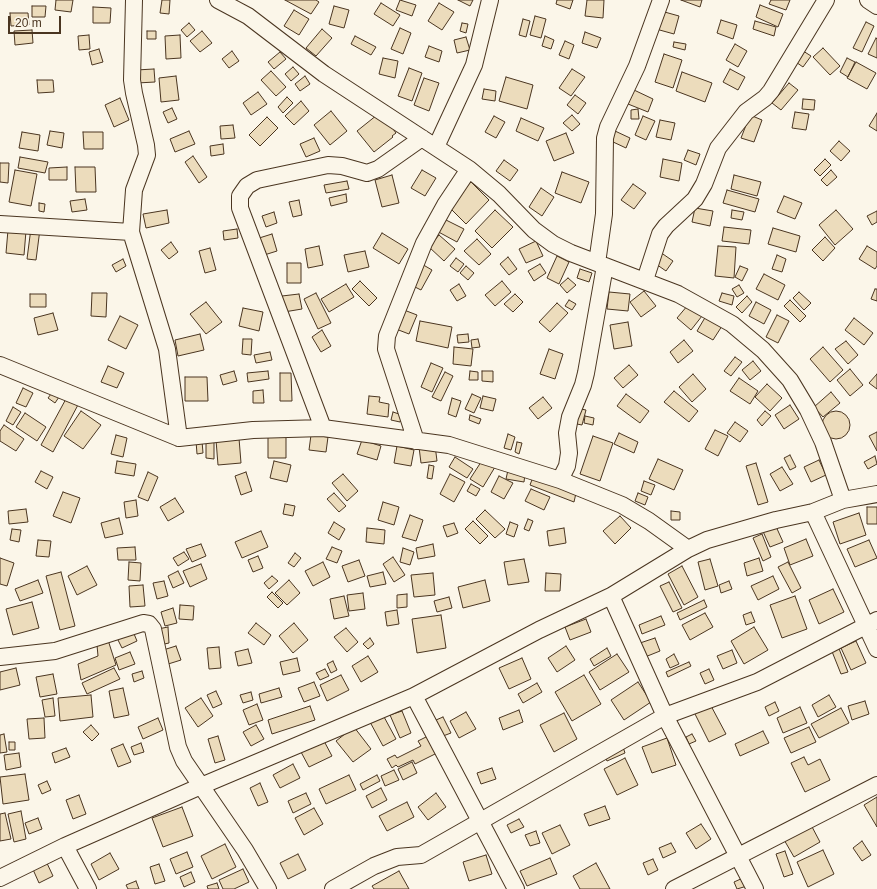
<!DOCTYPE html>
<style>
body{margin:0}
#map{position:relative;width:877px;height:889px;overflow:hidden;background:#fbf6e9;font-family:Arial,sans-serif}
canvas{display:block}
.scale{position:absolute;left:8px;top:16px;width:53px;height:18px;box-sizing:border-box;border:2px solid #4a3520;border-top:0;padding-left:5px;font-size:12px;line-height:14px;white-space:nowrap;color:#4a3520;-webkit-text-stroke:3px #fbf6e9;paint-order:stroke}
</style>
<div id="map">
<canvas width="877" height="889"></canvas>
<div class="scale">20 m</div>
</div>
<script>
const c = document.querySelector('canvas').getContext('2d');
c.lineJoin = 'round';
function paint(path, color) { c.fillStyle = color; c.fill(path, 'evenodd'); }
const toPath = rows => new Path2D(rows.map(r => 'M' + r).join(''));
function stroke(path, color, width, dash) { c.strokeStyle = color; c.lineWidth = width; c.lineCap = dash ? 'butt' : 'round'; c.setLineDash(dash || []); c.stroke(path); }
const building = toPath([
 [56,0,73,0,71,12,55,10,56,0],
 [162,0,170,0,169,14,160,13,162,0],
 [285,0,316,0,319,2,311,14,285,0],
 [400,0,416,5,412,16,396,10,400,0],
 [458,0,473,0,470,6,458,0],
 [557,0,573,0,570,9,556,4,557,0],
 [587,0,604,0,603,18,585,16,587,0],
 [681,0,702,0,700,7,681,0],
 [771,0,790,0,786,10,769,4,771,0],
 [381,3,400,15,393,26,374,14,381,3],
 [439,3,454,12,442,30,428,21,439,3],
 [760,5,783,14,778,27,756,17,760,5],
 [32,6,46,6,45,17,32,17,32,6],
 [334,6,349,10,344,28,329,24,334,6],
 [93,7,111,8,110,23,93,23,93,7],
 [294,10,309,19,299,35,284,26,294,10],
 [661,11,679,16,674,34,656,29,661,11],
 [10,13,28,13,29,25,11,26,10,13],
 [535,16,546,19,541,38,530,35,535,16],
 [523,19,530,21,526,37,519,35,523,19],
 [721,20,737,25,733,39,717,33,721,20],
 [755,21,776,27,774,36,753,29,755,21],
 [866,22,874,26,862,52,853,48,866,22],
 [189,23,195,30,187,37,181,30,189,23],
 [462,23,468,24,466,33,460,31,462,23],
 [400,28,411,33,403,54,391,49,400,28],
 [322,29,332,38,316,56,306,48,322,29],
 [32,30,33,43,15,45,14,31,32,30],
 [147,31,156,31,156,39,147,39,147,31],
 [202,31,212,43,200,52,190,41,202,31],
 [585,32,601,38,597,48,582,43,585,32],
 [89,35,90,49,79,50,78,36,89,35],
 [180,35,181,58,166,59,165,36,180,35],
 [355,36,376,47,371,55,351,44,355,36],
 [545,36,554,40,551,49,542,46,545,36],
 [466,37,470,50,457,53,454,40,466,37],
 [876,38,877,39,877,58,868,54,876,38],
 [565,41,574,45,569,59,559,55,565,41],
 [674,42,686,44,685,50,673,47,674,42],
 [735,44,747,51,738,67,726,60,735,44],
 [429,46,442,51,439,62,425,57,429,46],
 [823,48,840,66,830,75,813,57,823,48],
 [99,49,103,62,92,65,89,52,99,49],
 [800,49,811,56,803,67,793,60,800,49],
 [232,51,239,61,229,68,222,59,232,51],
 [280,52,286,59,274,69,268,62,280,52],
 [664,54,682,60,673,88,655,82,664,54],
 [383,58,398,61,395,78,379,74,383,58],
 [847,58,855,62,848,77,840,72,847,58],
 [856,62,876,73,867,89,847,78,856,62],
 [293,67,299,74,291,81,285,74,293,67],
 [409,68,422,73,412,101,398,96,409,68],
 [154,69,155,82,137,83,136,70,154,69],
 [572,69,585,77,571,96,559,88,572,69],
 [730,69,745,77,738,90,723,82,730,69],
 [271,71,286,87,276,96,261,80,271,71],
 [682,72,712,83,705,102,676,91,682,72],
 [176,76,179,100,161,102,159,78,176,76],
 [305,76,310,84,300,91,295,84,305,76],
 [506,77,533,85,527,109,499,101,506,77],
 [424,78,439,83,429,111,414,105,424,78],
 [37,80,53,80,54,92,38,93,37,80],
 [789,83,798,90,781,110,772,103,789,83],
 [484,89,496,91,495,101,482,99,484,89],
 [634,90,653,99,648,112,628,104,634,90],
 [258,92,267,104,251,115,243,103,258,92],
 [575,95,586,103,578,114,567,105,575,95],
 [287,97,293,103,283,113,278,107,287,97],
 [120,98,129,120,114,127,105,105,120,98],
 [803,99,815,100,814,110,802,109,803,99],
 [301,101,309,111,294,125,285,116,301,101],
 [172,108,177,119,168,123,163,112,172,108],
 [638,109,639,119,631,119,631,110,638,109],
 [331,111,347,131,330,145,314,125,331,111],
 [795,112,809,114,806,130,792,128,795,112],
 [877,113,877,131,869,126,877,113],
 [377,115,382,122,386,119,396,133,392,136,393,137,374,152,357,131,377,115],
 [572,115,580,124,572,131,563,123,572,115],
 [750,115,762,120,754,142,741,138,750,115],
 [494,116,505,122,496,138,485,132,494,116],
 [643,116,655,121,646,140,635,135,643,116],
 [267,117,278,128,260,146,249,135,267,117],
 [521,118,544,128,538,141,516,131,521,118],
 [660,120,675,123,671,140,656,137,660,120],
 [233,125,235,138,221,139,220,126,233,125],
 [50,131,64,133,62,148,47,145,50,131],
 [189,131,195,144,175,152,170,139,189,131],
 [615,131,630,138,626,148,611,141,615,131],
 [22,132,40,135,38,151,19,148,22,132],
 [83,132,103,132,103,149,84,149,83,132],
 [566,133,574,153,554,161,546,141,566,133],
 [314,138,320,151,306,157,300,144,314,138],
 [839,141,850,151,841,161,830,151,839,141],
 [223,144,224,154,211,156,210,146,223,144],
 [688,150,700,154,696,165,684,160,688,150],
 [193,156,207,177,199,183,185,162,193,156],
 [20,157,48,162,45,173,18,168,20,157],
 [663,159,682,163,679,181,660,177,663,159],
 [825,159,831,165,820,176,814,170,825,159],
 [504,160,518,170,510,181,496,171,504,160],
 [0,163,9,163,8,183,0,182,0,163],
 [67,167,67,180,49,180,49,168,67,167],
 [75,167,95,167,96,192,76,192,75,167],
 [15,170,37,174,31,206,9,202,15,170],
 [422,170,436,178,425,196,411,188,422,170],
 [831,170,837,177,827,186,821,180,831,170],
 [562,172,589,182,581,203,555,193,562,172],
 [392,175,399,203,382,207,375,180,392,175],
 [734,175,761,182,757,196,731,189,734,175],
 [347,181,349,189,326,193,324,185,347,181],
 [471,182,489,200,466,224,448,206,471,182],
 [633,184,646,193,634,209,621,200,633,184],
 [541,188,554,197,542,216,529,207,541,188],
 [727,190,759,199,755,212,723,203,727,190],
 [346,194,347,202,331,206,329,198,346,194],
 [784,196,802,203,795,219,777,212,784,196],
 [85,199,87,210,72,212,70,201,85,199],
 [299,200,302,215,293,217,289,202,299,200],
 [39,203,45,204,44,212,39,211,39,203],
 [695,208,713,211,710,226,692,222,695,208],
 [167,210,169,223,146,228,143,214,167,210],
 [495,210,513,227,492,248,475,231,495,210],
 [732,210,744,212,742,220,731,218,732,210],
 [836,210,853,229,835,245,819,225,836,210],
 [877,211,877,222,872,225,867,216,877,211],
 [274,212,277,223,266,227,262,216,274,212],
 [440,217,464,229,457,242,433,229,440,217],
 [724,227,751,230,749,244,722,241,724,227],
 [31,228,40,229,36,260,27,259,31,228],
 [773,228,800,236,796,252,768,244,773,228],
 [237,229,238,238,224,240,223,231,237,229],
 [8,230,26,231,24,255,6,253,8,230],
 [382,233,408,249,399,264,373,248,382,233],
 [272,234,277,251,261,256,256,239,272,234],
 [439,235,455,249,444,261,429,247,439,235],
 [825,237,835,248,823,261,812,250,825,237],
 [477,239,491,254,479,265,464,251,477,239],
 [536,241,543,256,526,263,519,249,536,241],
 [171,242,178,252,169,259,161,250,171,242],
 [319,246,323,265,308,268,305,249,319,246],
 [718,246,736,247,734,278,715,276,718,246],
 [867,246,877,252,877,266,875,269,859,259,867,246],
 [210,248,216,270,205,273,199,251,210,248],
 [365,251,369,267,348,272,344,255,365,251],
 [660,252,673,261,666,271,653,262,660,252],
 [777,255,786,259,782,272,772,269,777,255],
 [557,256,569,262,559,284,547,278,557,256],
 [508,257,517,269,509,275,500,264,508,257],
 [456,258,464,264,458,272,450,266,456,258],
 [123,259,126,266,116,272,112,265,123,259],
 [287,263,301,263,301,283,287,283,287,263],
 [420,263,432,270,421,290,409,284,420,263],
 [540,264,546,273,534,281,528,271,540,264],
 [466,266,474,273,468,280,460,273,466,266],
 [740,266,748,269,742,281,735,277,740,266],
 [580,269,592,273,589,282,577,278,580,269],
 [764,274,785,285,778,300,756,289,764,274],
 [568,278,576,285,567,293,560,285,568,278],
 [360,281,377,298,369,306,352,289,360,281],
 [502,281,511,292,495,306,485,295,502,281],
 [346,284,354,297,329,312,321,299,346,284],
 [459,284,466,296,457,301,450,290,459,284],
 [739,285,744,293,737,297,732,289,739,285],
 [875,289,877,289,877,301,871,299,875,289],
 [644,291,656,306,641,317,630,302,644,291],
 [609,292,630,294,628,311,607,309,609,292],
 [799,292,811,303,804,310,793,298,799,292],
 [92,293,107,293,106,317,91,316,92,293],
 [316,293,331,323,318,329,304,299,316,293],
 [722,293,734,296,732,305,719,301,722,293],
 [30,294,46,294,46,307,30,307,30,294],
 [299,294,302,309,284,312,282,296,299,294],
 [515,294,523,302,513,312,504,304,515,294],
 [747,296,752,302,742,313,736,307,747,296],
 [569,300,576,304,572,310,565,306,569,300],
 [790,300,806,316,800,322,784,306,790,300],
 [206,302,222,322,206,334,190,314,206,302],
 [756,302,771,310,764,324,749,316,756,302],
 [557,303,568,313,550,332,539,322,557,303],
 [688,305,702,316,691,330,677,318,688,305],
 [243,308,263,312,259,331,239,326,243,308],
 [404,310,417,315,409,334,396,329,404,310],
 [53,313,58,330,38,335,34,318,53,313],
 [777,315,789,321,778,343,766,337,777,315],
 [120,316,138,325,126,349,108,340,120,316],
 [706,316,722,326,713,340,697,331,706,316],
 [854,318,873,333,864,345,845,330,854,318],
 [420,321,452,327,448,348,416,341,420,321],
 [628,322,632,346,614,349,610,325,628,322],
 [322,330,331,346,321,352,312,337,322,330],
 [200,334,204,350,178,356,175,340,200,334],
 [468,334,469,342,458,343,457,335,468,334],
 [243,339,252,339,251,355,242,354,243,339],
 [478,339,480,347,472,348,471,340,478,339],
 [684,340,693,351,678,363,670,352,684,340],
 [846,341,858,355,848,364,835,349,846,341],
 [454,347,473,349,471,366,453,364,454,347],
 [823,347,843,370,830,382,810,359,823,347],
 [549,349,563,354,555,379,540,374,549,349],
 [270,352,272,360,256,363,254,355,270,352],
 [735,357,742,362,731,376,724,371,735,357],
 [753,361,761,371,750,380,742,370,753,361],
 [431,363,443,368,432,392,421,387,431,363],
 [629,365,638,375,623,388,614,378,629,365],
 [108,366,124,373,117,388,101,382,108,366],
 [850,369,863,385,850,396,837,380,850,369],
 [234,371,237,381,223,385,220,375,234,371],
 [268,371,269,379,248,382,247,373,268,371],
 [470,371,478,372,478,380,469,380,470,371],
 [482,371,493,371,493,382,482,381,482,371],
 [445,372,453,376,441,401,432,397,445,372],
 [280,373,291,373,292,401,280,401,280,373],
 [693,374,706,389,692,402,679,387,693,374],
 [877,374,877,389,869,383,877,374],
 [185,377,207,377,208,401,185,401,185,377],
 [739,378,758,391,750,404,730,391,739,378],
 [767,384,782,398,770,411,755,397,767,384],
 [23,388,33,393,26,407,16,403,23,388],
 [54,390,61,394,55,403,48,398,54,390],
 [263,390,264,403,253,403,253,391,263,390],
 [674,391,698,411,689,422,664,402,674,391],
 [831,392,840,403,823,417,814,407,831,392],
 [472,394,481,398,474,413,465,409,472,394],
 [626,394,649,411,640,423,617,406,626,394],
 [369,396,380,397,379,402,389,404,388,417,367,414,369,396],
 [483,396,496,399,493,411,480,408,483,396],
 [67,397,79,403,53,452,41,445,67,397],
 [543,397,552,408,538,419,529,408,543,397],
 [452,398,461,401,456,417,448,414,452,398],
 [790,405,799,419,784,429,775,415,790,405],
 [13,407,21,412,13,425,6,421,13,407],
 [576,408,586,410,582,425,572,423,576,408],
 [81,411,101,425,83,449,64,436,81,411],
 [765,411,771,416,762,426,757,420,765,411],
 '822 425a14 14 0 1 1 28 0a14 14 0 1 1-28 0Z',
 [393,412,402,415,400,422,391,420,393,412],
 [25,413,46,427,37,441,16,427,25,413],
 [470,415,481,419,479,424,469,420,470,415],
 [585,416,594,418,593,425,584,423,585,416],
 [735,422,748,431,740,442,727,433,735,422],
 [4,425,24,439,16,451,0,441,0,431,4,425],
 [715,430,728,436,718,456,705,449,715,430],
 [877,432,877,451,869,436,877,432],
 [619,433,638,442,634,453,614,444,619,433],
 [268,434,286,434,286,458,268,458,268,434],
 [508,434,515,437,511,450,504,448,508,434],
 [116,435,127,438,123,457,111,454,116,435],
 [311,435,328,437,326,452,309,450,311,435],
 [593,436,613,443,600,481,580,474,593,436],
 [239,438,241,463,218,465,216,440,239,438],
 [362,440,381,446,377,460,357,454,362,440],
 [196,441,202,441,203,453,197,454,196,441],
 [206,441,214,442,214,459,206,458,206,441],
 [517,442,522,443,519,454,515,452,517,442],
 [435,445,437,461,421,463,419,447,435,445],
 [397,446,414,450,411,466,394,463,397,446],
 [790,455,796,467,790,470,784,458,790,455],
 [875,456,877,464,868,469,864,462,875,456],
 [455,457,473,469,467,478,449,467,455,457],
 [483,459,495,467,483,487,470,479,483,459],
 [658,459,683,470,674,490,649,479,658,459],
 [819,460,826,475,811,482,804,467,819,460],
 [117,461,136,464,134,476,115,473,117,461],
 [274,461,291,465,287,482,270,478,274,461],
 [756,463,768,502,758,505,746,466,756,463],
 [429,465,434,466,432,479,427,478,429,465],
 [782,467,793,484,780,491,770,474,782,467],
 [508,470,525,474,524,482,506,479,508,470],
 [41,471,53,477,47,489,35,482,41,471],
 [148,472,158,477,148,501,138,497,148,472],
 [246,472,252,491,241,495,235,476,246,472],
 [343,474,358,491,347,501,332,483,343,474],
 [450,474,465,482,454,502,440,494,450,474],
 [499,476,513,483,504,499,491,492,499,476],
 [533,477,576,493,574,502,530,485,533,477],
 [644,481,655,485,651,495,641,491,644,481],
 [471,484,480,489,476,496,467,491,471,484],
 [531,489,550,497,544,510,525,501,531,489],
 [63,492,80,498,71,523,53,516,63,492],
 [334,493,346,506,339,512,327,499,334,493],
 [638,493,648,497,645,505,635,501,638,493],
 [175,498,184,512,168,521,160,507,175,498],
 [136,500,138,516,126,518,124,502,136,500],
 [383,502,399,507,394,525,378,520,383,502],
 [285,504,295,506,293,516,283,514,285,504],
 [867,507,877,507,877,524,867,524,867,507],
 [26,509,28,522,9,524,8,511,26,509],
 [485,510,505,529,495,538,476,519,485,510],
 [671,511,680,512,680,520,671,520,671,511],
 [859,513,866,535,840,544,833,522,859,513],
 [410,515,423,520,416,541,402,537,410,515],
 [620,516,631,528,615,544,603,531,620,516],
 [119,518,123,534,105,538,101,523,119,518],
 [528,519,533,521,529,531,524,529,528,519],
 [473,521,488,536,480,544,465,529,473,521],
 [334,522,345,529,339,540,328,533,334,522],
 [510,522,518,525,514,537,506,534,510,522],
 [774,522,783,542,770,547,761,527,774,522],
 [454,523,458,533,447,537,443,526,454,523],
 [367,528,385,530,384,544,366,542,367,528],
 [564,528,566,543,549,546,547,531,564,528],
 [12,529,21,530,19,542,10,540,12,529],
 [261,531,268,547,242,558,235,542,261,531],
 [762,534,771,557,763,561,753,538,762,534],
 [806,539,813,556,790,565,784,548,806,539],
 [38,540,51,541,49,557,36,556,38,540],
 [869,540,877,558,855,567,847,549,869,540],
 [201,544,206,556,192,562,186,549,201,544],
 [433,544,435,556,418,559,416,548,433,544],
 [135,547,136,560,118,560,117,548,135,547],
 [332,547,342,551,337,563,326,559,332,547],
 [403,548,414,552,410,565,400,562,403,548],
 [184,552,189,559,178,566,173,558,184,552],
 [295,553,301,558,294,567,288,563,295,553],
 [258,556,263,568,253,572,248,560,258,556],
 [393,557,405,575,394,582,383,564,393,557],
 [0,558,14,563,7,586,0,584,0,558],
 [759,558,763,571,747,576,744,563,759,558],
 [524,559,529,582,508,585,504,562,524,559],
 [710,559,718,586,705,590,698,562,710,559],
 [359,560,365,576,348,582,342,566,359,560],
 [129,562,141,563,140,581,128,580,129,562],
 [323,562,330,577,313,586,305,571,323,562],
 [788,562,801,588,792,593,778,567,788,562],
 [201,564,207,579,190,587,183,571,201,564],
 [87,566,97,585,77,595,68,576,87,566],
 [682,566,698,597,684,605,668,574,682,566],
 [178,571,184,583,173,588,168,576,178,571],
 [61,572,75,626,60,630,46,576,61,572],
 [383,572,386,584,370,587,367,576,383,572],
 [433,573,435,595,414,597,411,575,433,573],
 [546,573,561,574,560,591,545,591,546,573],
 [272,576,278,581,269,589,264,583,272,576],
 [773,576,779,589,758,600,751,586,773,576],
 [38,580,43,593,20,601,15,589,38,580],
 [289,580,300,593,287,605,275,593,289,580],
 [485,580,490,601,463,608,458,587,485,580],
 [164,581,168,596,157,599,153,583,164,581],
 [729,581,732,589,721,593,719,585,729,581],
 [669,582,682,608,673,612,660,586,669,582],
 [143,585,145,606,130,607,129,586,143,585],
 [833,589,844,612,819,624,809,600,833,589],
 [272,592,283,603,278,608,267,597,272,592],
 [363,593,365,609,349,611,347,595,363,593],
 [407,594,407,607,397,608,397,595,407,594],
 [344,596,349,616,334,619,330,599,344,596],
 [795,596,807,629,782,638,770,605,795,596],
 [449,597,452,608,437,612,434,601,449,597],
 [704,600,707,607,680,620,677,613,704,600],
 [32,602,39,628,13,635,6,609,32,602],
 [180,605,194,606,193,620,179,619,180,605],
 [173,608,177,623,165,626,161,612,173,608],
 [397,610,399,624,387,626,385,612,397,610],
 [751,612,755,622,746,625,743,615,751,612],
 [705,613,713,627,690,640,682,625,705,613],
 [441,615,446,648,417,653,412,619,441,615],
 [661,616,665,625,642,634,639,625,661,616],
 [586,619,591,632,570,640,565,627,586,619],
 [256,623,271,635,264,645,248,633,256,623],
 [294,623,308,640,293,653,279,636,294,623],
 [168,627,169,643,160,645,158,629,168,627],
 [754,627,768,650,744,664,731,641,754,627],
 [346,628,358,642,347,652,334,637,346,628],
 [132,629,137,641,122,648,116,636,132,629],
 [370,638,374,644,368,649,363,644,370,638],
 [655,638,660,651,645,657,640,643,655,638],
 [108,640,116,665,81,680,78,664,98,656,97,645,108,640],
 [856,641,866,663,851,670,841,648,856,641],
 [176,646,181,660,165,665,160,651,176,646],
 [566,646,575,660,557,672,548,658,566,646],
 [838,646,848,672,841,674,831,649,838,646],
 [219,647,221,668,209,669,207,648,219,647],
 [607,648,611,656,594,666,590,659,607,648],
 [248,649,252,663,238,666,235,652,248,649],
 [732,650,737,663,723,669,717,656,732,650],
 [130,652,135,664,119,670,115,658,130,652],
 [617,654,629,672,600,690,589,672,617,654],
 [674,654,679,664,670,668,666,659,674,654],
 [368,656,378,672,361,682,352,666,368,656],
 [297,658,300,671,283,675,280,662,297,658],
 [522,658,531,679,509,689,499,668,522,658],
 [333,661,337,670,331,673,327,664,333,661],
 [689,662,691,666,668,677,666,672,689,662],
 [16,668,20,685,0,690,0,672,16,668],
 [114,668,120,679,87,694,82,683,114,668],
 [325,669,329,676,320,680,316,673,325,669],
 [709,669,714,680,705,684,700,673,709,669],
 [142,671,144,678,134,682,132,674,142,671],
 [53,674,57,694,40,697,36,677,53,674],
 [341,675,349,690,327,701,320,685,341,675],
 [584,675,601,704,572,721,555,692,584,675],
 [314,682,320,696,304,702,298,688,314,682],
 [638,682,651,702,624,720,611,700,638,682],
 [537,683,542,692,523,703,518,694,537,683],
 [123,688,129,715,114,718,109,691,123,688],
 [279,688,282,697,261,703,259,694,279,688],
 [216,691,222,704,213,708,207,695,216,691],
 [251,692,253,700,243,703,240,695,251,692],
 [91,695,93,717,60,721,58,698,91,695],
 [829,695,836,707,818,717,812,705,829,695],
 [53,698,55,716,45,717,42,700,53,698],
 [201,698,213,716,198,727,185,708,201,698],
 [865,701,869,714,852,720,848,706,865,701],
 [775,702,779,711,769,716,765,707,775,702],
 [257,704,263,720,249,725,243,710,257,704],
 [710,704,726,734,709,742,694,712,710,704],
 [310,706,315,720,272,734,268,720,310,706],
 [800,707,807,723,783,733,777,718,800,707],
 [841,708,849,723,819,738,811,724,841,708],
 [519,710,523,722,503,730,499,718,519,710],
 [402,711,411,733,400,738,390,715,402,711],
 [466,712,476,729,459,738,450,721,466,712],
 [564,713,577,739,554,752,540,725,564,713],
 [383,715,396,739,383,746,370,722,383,715],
 [443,717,451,733,443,736,436,720,443,717],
 [44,718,45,738,29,739,27,719,44,718],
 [158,718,163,730,143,739,138,727,158,718],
 [91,725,99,734,92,741,83,732,91,725],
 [256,725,264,739,251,746,243,732,256,725],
 [354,727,371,749,353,762,336,741,354,727],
 [809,727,816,742,791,753,784,738,809,727],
 [763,731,769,743,740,756,735,744,763,731],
 [4,734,7,752,0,753,0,735,4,734],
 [692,734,696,741,689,744,686,737,692,734],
 [218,736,225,760,215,763,208,739,218,736],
 [428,736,437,753,415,764,413,760,398,767,396,765,392,768,387,759,395,755,397,758,421,746,418,741,428,736],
 [667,738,676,765,652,773,642,747,667,738],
 [324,741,332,756,309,767,301,752,324,741],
 [9,742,15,742,15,750,9,750,9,742],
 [141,743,144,752,134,755,131,747,141,743],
 [123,744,131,762,118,767,111,749,123,744],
 [622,744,625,753,607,761,603,753,622,744],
 [66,748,70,757,55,763,52,753,66,748],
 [19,753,21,767,6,770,4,755,19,753],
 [804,757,808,765,820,759,830,780,805,792,791,763,804,757],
 [625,758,638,785,617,795,604,769,625,758],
 [412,762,417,773,403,780,398,769,412,762],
 [293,764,300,778,280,788,273,775,293,764],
 [492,768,496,779,481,784,477,773,492,768],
 [394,770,399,780,385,786,381,776,394,770],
 [25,774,29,800,3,804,0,777,25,774],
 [349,775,356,790,326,804,319,789,349,775],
 [377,775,380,781,363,790,360,784,377,775],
 [47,781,51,790,42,794,38,785,47,781],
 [260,783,268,802,258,806,250,788,260,783],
 [381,788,387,800,372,808,366,796,381,788],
 [306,793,311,804,293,813,288,801,306,793],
 [436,793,446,807,428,820,418,807,436,793],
 [79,795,86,814,73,819,66,800,79,795],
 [877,797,877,827,864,805,877,797],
 [407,802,414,817,387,831,379,816,407,802],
 [605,806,610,819,589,826,584,814,605,806],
 [182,807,193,836,163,847,152,818,182,807],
 [314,808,323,824,304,835,295,818,314,808],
 [21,811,26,839,14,842,8,814,21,811],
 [5,813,11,839,0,841,0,814,5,813],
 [38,818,42,829,29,834,25,823,38,818],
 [519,819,524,827,511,833,507,825,519,819],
 [810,823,820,842,794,857,783,838,810,823],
 [701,824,711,839,696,849,686,833,701,824],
 [560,825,570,845,552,854,542,833,560,825],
 [536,831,540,843,530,846,525,835,536,831],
 [862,841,871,855,862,861,853,848,862,841],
 [671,843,676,852,663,858,659,848,671,843],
 [225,844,236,867,212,879,201,856,225,844],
 [823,850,834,874,808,887,797,862,823,850],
 [785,851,793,874,784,877,776,854,785,851],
 [187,852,193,867,176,874,170,859,187,852],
 [110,853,119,869,99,880,91,864,110,853],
 [298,854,306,870,288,879,280,863,298,854],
 [486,855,492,874,469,881,463,862,486,855],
 [550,858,557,874,527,886,520,871,550,858],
 [45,859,53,876,39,883,31,865,45,859],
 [653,859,658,870,648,875,643,863,653,859],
 [596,863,610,889,580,889,573,876,596,863],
 [159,864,165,881,155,884,150,867,159,864],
 [243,869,249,882,234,889,223,889,219,880,243,869],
 [399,871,409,889,374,889,372,886,399,871],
 [191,872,195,882,184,887,180,877,191,872],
 [743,878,747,886,737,889,734,882,743,878],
 [136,881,139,889,128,889,126,885,136,881],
 [217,883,219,889,208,889,207,886,217,883]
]);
paint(building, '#ecdcbc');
stroke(building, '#4a3520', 1);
const street = toPath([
 [134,0,132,80,134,93,146,145,147,155,134,190,131,232,167,349,179,438],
 [218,0,248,16,324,74,469,169,499,194,534,230,553,244,571,253,678,294,732,324,763,350,790,380,808,410,823,442,843,500],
 [868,0,877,6],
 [436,147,474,65,490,0],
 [0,224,131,232],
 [597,263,604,214,605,138,608,127,637,66,661,0],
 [645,280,660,234,666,226,695,199,704,184,718,148,746,112,765,98,771,91,826,0],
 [0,365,179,438,253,430,323,428,449,445,560,480,622,505,649,521,688,549],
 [323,428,240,208,240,196,247,186,257,180,328,165,342,166,367,173,378,169,422,138],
 [416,441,386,349,387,336,424,243,445,205,469,169],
 [560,480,567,466,569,453,567,433,570,417,583,385,586,373,605,266],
 [813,512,877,649],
 [611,596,665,716,755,889],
 [0,657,55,651,143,623,149,624,153,629,178,747,184,761,245,850,268,889],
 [414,696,516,889],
 [65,846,88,889],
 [0,878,65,846,201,786,414,696,539,630,611,596,688,549,707,540,776,520,813,512,843,500,877,494],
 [333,889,374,866,397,857,421,855,665,716,757,682,877,620],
 [674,889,877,785]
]);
stroke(street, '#4a3520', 18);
stroke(street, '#fbf6e9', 16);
</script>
